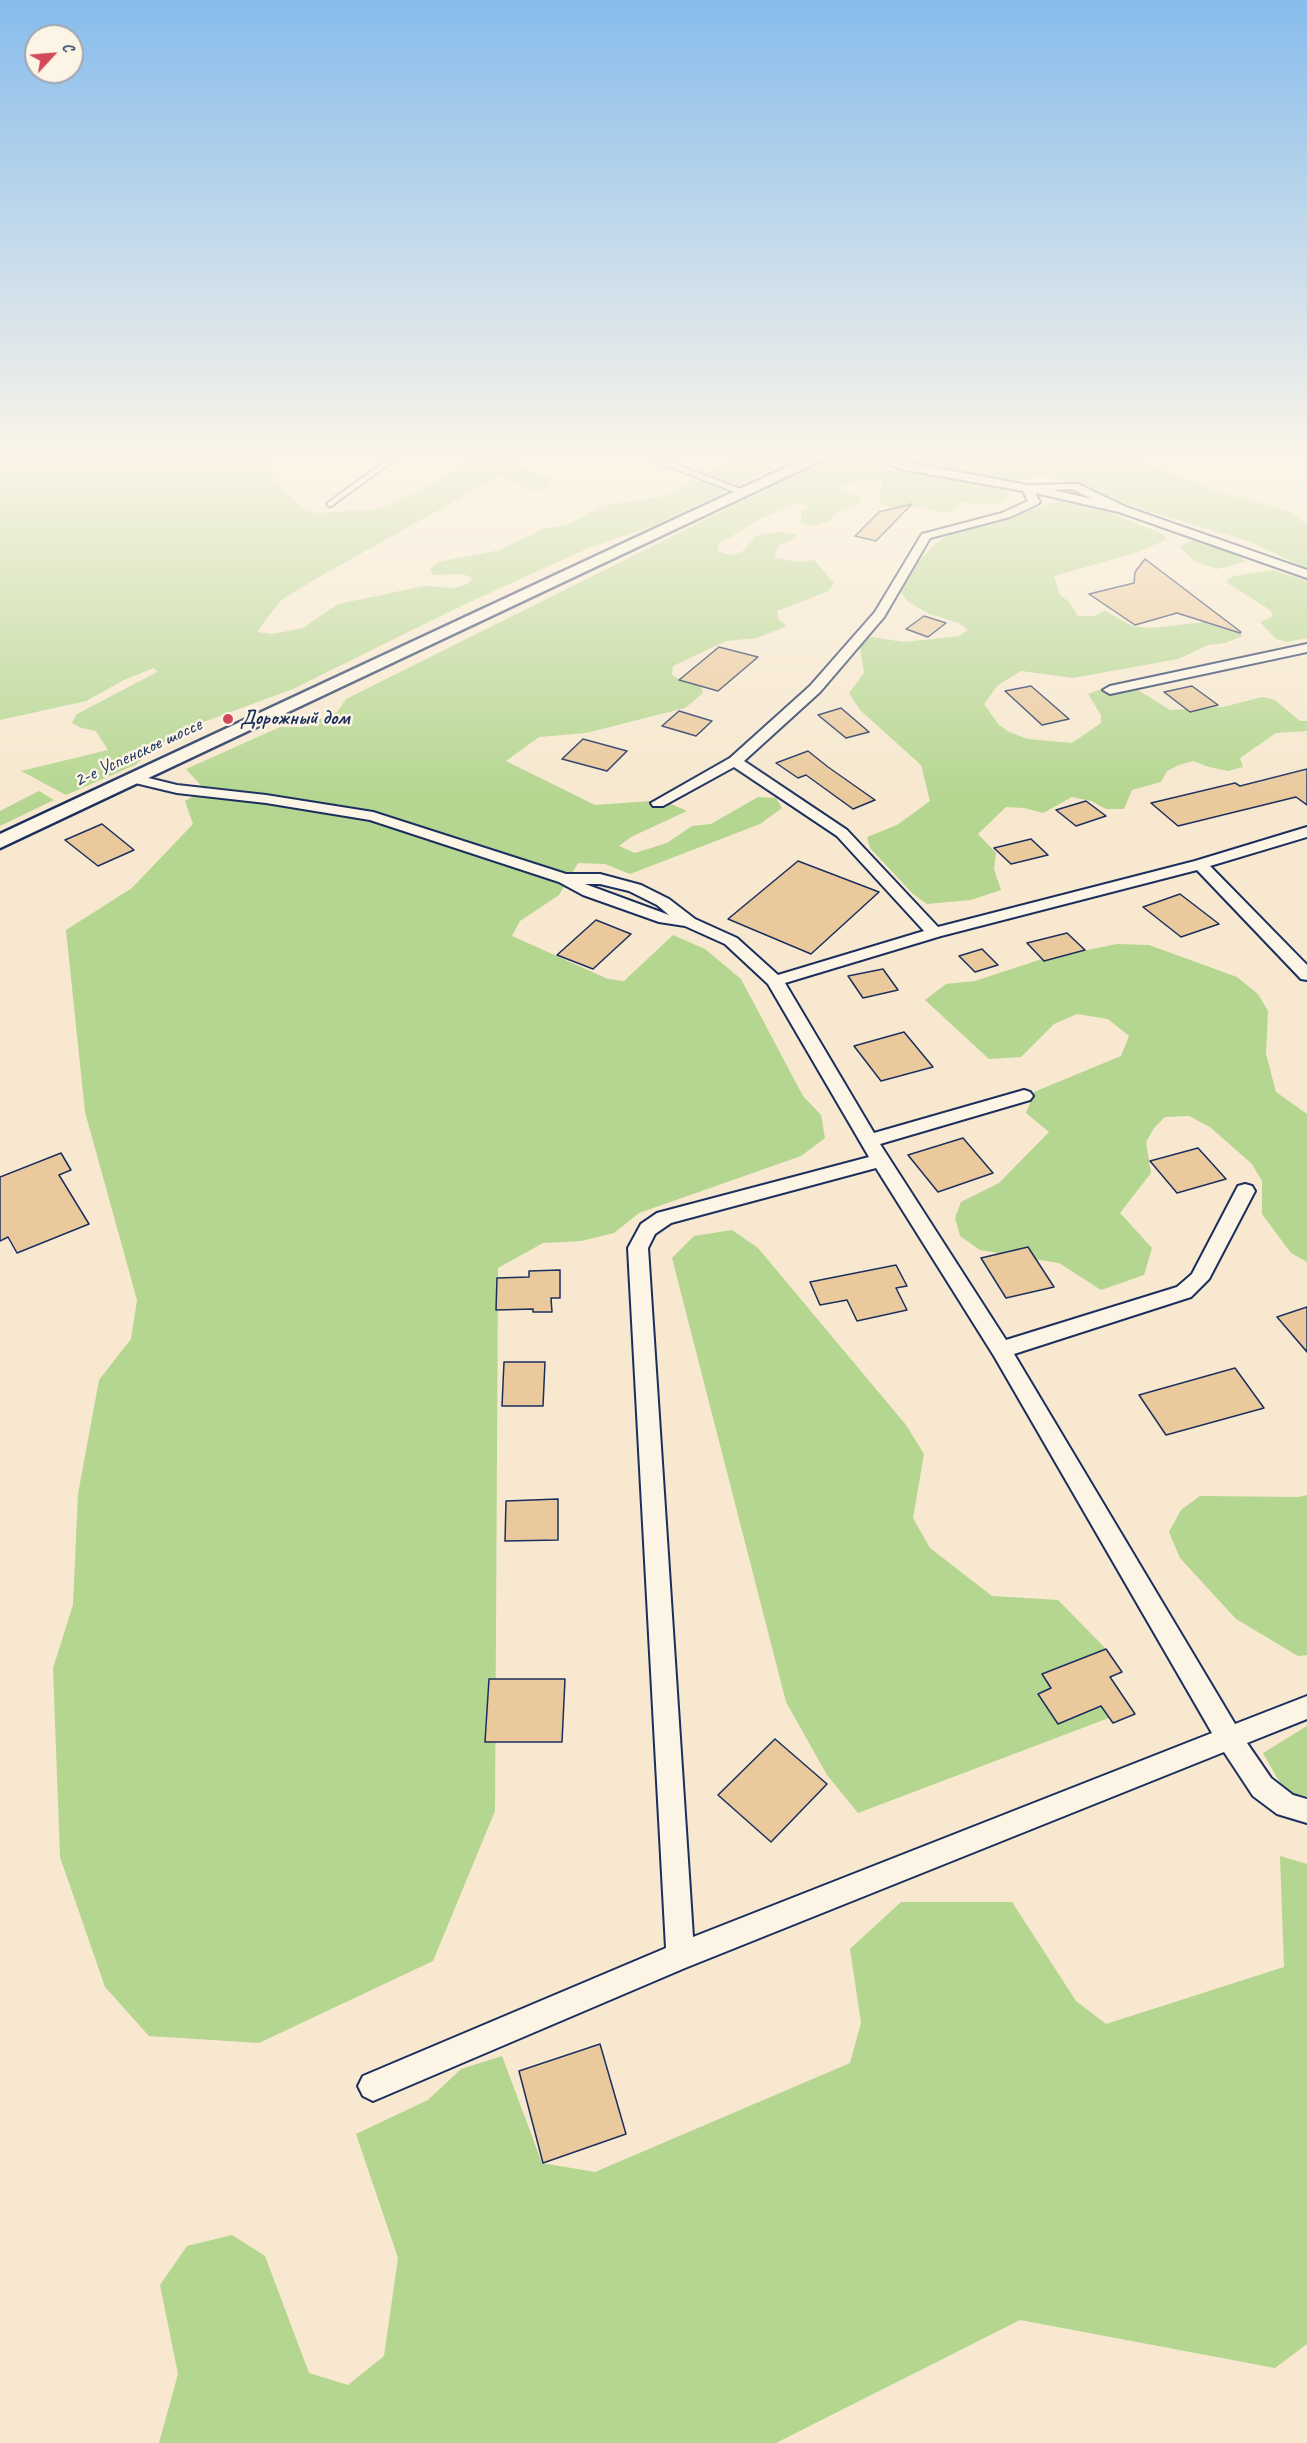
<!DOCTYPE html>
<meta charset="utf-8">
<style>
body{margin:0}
#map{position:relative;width:1307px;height:2443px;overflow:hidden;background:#f7e8cf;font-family:Caveat,sans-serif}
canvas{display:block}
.north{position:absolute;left:24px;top:24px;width:60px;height:60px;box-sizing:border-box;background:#fcf5e5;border:2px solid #a2a6af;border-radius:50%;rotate:64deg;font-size:16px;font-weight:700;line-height:24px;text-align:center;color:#1b2f5e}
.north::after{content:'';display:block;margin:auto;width:21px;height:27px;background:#d1495b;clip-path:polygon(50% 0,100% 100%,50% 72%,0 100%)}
</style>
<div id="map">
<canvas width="1307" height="2443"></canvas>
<div class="north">С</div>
</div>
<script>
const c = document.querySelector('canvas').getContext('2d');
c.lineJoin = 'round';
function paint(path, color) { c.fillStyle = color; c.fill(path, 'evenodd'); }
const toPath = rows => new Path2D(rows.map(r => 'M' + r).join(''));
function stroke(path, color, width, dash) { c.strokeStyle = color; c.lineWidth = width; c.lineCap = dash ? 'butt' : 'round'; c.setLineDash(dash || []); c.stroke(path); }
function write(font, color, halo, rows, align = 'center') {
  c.font = font + ' Caveat,sans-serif'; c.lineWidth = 5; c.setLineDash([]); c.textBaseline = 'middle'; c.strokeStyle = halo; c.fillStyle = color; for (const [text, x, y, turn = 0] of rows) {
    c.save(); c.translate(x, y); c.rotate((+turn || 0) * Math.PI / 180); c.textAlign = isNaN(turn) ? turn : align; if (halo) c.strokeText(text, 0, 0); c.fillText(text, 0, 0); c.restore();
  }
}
paint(toPath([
 [0,459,271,459,273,477,299,506,319,513,375,509,386,506,443,479,467,459,512,459,528,470,548,477,550,483,546,488,534,491,523,489,510,479,498,477,326,573,281,600,257,632,272,634,303,628,338,604,424,586,455,588,467,584,473,578,462,574,433,575,430,569,438,562,500,550,543,529,568,524,605,505,658,498,734,459,793,459,655,525,591,547,465,604,293,689,179,731,135,765,66,795,21,771,108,750,96,731,81,728,72,723,77,714,157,672,154,668,124,680,86,701,0,720],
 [827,459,888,459,881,466,889,470,990,483,1009,494,1007,500,999,503,984,505,956,502,957,509,946,513,920,507,891,508,880,503,879,491,883,486,882,481,870,478,837,488,859,496,862,502,841,510,828,522,815,526,801,524,801,512,809,508,802,502,760,519,719,544,717,551,730,555,742,552,756,536,769,533,783,532,797,535,790,541,779,545,775,552,776,558,799,562,814,560,834,583,829,591,777,611,778,619,787,626,757,638,726,641,673,666,672,675,682,681,700,684,703,693,685,708,586,733,539,737,506,761,595,805,651,801,671,804,687,811,631,837,619,846,635,853,667,843,692,826,711,824,758,797,776,798,782,808,760,824,630,874,605,864,578,863,559,895,520,921,512,936,608,979,624,981,673,935,705,949,741,979,803,1096,821,1115,825,1138,801,1156,639,1213,614,1233,581,1241,543,1243,498,1268,495,1811,433,1961,259,2043,149,2036,105,1987,60,1857,53,1668,73,1605,78,1494,99,1380,131,1339,137,1300,85,1112,66,930,132,888,193,824,185,801,205,790,186,769,280,727,301,727,337,712,346,699],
 [921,459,1135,459,1222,493,1286,510,1307,524,1307,569,1251,542,1088,493,1072,482,1046,477,1004,480,933,466,921,463],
 [1065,500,1088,504,1163,534,1167,539,1136,553,1054,576,1060,595,1069,602,1078,616,1094,616,1105,611,1132,626,1152,628,1222,620,1243,636,1225,643,1208,645,1178,659,1073,678,1021,671,998,685,984,704,999,725,1009,732,1028,739,1072,743,1101,723,1101,715,1088,694,1101,689,1130,685,1170,710,1223,707,1262,697,1275,700,1300,721,1307,721,1307,731,1276,733,1240,758,1243,767,1228,771,1209,767,1193,761,1179,765,1167,771,1161,782,1132,790,1124,809,1106,809,1091,801,1072,797,1043,813,1024,808,1006,807,978,834,996,853,994,869,1001,890,971,900,927,904,913,894,870,848,867,837,897,825,930,801,921,765,860,710,849,693,864,673,859,641,871,637,904,642,959,636,968,630,959,623,930,614,908,602,896,586,935,544,957,529],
 [1191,541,1203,542,1241,557,1245,562,1217,569,1196,562,1180,548,1183,543],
 [1272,570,1307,581,1307,638,1287,642,1276,639,1260,622,1273,616,1270,610,1226,582,1234,576],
 [39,791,54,800,0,826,0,811],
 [1117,944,1149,945,1237,977,1258,994,1268,1011,1266,1054,1276,1092,1307,1114,1307,1262,1291,1253,1262,1214,1262,1181,1252,1164,1210,1127,1189,1116,1165,1117,1154,1128,1146,1142,1151,1173,1120,1213,1152,1248,1144,1275,1101,1290,1059,1263,980,1250,960,1236,955,1218,961,1202,999,1183,1049,1132,1026,1113,1034,1092,1121,1056,1129,1036,1108,1019,1077,1014,1054,1024,1021,1057,989,1059,925,1000,946,984,975,981,1042,959],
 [732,1230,758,1248,906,1425,924,1454,913,1518,930,1548,992,1596,1058,1600,1110,1653,1114,1716,858,1813,827,1775,786,1702,672,1258,694,1236],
 [1307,1495,1307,1655,1298,1656,1236,1619,1180,1558,1169,1532,1181,1510,1200,1496,1299,1497],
 [1307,1726,1307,1796,1287,1795,1263,1753],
 [1280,1856,1307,1864,1307,2344,1275,2368,1020,2320,776,2443,159,2443,178,2374,160,2285,187,2246,232,2235,265,2256,309,2373,348,2385,384,2356,398,2258,356,2134,428,2100,461,2069,502,2056,542,2163,595,2172,850,2063,861,2023,850,1949,901,1902,1012,1902,1076,2001,1106,2024,1284,1967]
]), '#b4d690');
const building = toPath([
 [912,504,876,541,855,536,879,512,912,504],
 [1145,559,1241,632,1240,633,1177,613,1135,625,1089,594,1134,583,1135,572,1145,559],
 [924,616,946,623,928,637,906,629,924,616],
 [719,647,758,657,718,691,679,680,719,647],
 [1031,686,1069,719,1042,725,1005,691,1031,686],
 [1192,686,1218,705,1190,712,1164,692,1192,686],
 [841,708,869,732,846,738,818,715,841,708],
 [679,711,712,721,696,736,662,726,679,711],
 [583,739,627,751,607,771,562,759,583,739],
 [808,751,828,767,875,800,853,809,806,775,798,778,776,763,808,751],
 [1307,769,1307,805,1296,797,1178,826,1151,803,1235,783,1240,786,1307,769],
 [1086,801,1106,816,1076,826,1056,810,1086,801],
 [102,824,134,850,98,866,65,840,102,824],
 [1031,839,1048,855,1011,864,994,848,1031,839],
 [798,861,879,892,811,954,728,919,798,861],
 [1180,894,1219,924,1181,937,1143,907,1180,894],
 [596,920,631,934,593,969,557,955,596,920],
 [1067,933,1085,950,1044,961,1027,943,1067,933],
 [982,949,998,965,975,972,959,956,982,949],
 [883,969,898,990,863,998,848,976,883,969],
 [904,1032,933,1067,881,1081,854,1046,904,1032],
 [963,1138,993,1173,938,1192,908,1155,963,1138],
 [1198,1148,1226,1179,1177,1193,1150,1161,1198,1148],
 [61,1153,71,1170,59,1175,89,1224,17,1253,8,1237,0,1241,0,1177,61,1153],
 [1028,1247,1054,1287,1006,1298,981,1258,1028,1247],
 [896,1265,907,1286,896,1288,907,1310,857,1321,847,1300,820,1305,810,1282,896,1265],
 [560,1270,560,1298,551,1298,552,1312,533,1312,533,1309,496,1310,497,1278,529,1277,529,1271,560,1270],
 [1307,1307,1307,1352,1277,1317,1307,1307],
 [504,1362,545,1362,543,1406,502,1406,504,1362],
 [1235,1368,1264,1408,1166,1435,1139,1395,1235,1368],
 [558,1499,558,1540,505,1541,506,1501,558,1499],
 [1106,1649,1122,1672,1110,1677,1135,1714,1113,1723,1101,1706,1058,1724,1038,1694,1051,1688,1042,1674,1106,1649],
 [489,1679,565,1679,562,1742,485,1742,489,1679],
 [775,1739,827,1784,771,1842,718,1795,775,1739],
 [600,2044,626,2134,543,2163,519,2071,600,2044]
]);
paint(building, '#eac99c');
stroke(building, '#1b2f5e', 1.5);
const lane = toPath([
 [656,459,744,493],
 [330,504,392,459]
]);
const street = toPath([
 [872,459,890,459,1027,485,1078,484,1126,507,1307,570,1307,578,1119,512,1035,493,1040,502,1038,504,1010,517,930,538,884,617,820,692,744,761,847,830,938,927,1195,861,1307,827,1307,837,1210,866,1307,965,1307,980,1301,979,1197,870,941,936,785,983,874,1133,1024,1090,1030,1092,1033,1096,1030,1100,880,1144,1006,1340,1177,1287,1192,1274,1238,1186,1245,1184,1252,1186,1255,1191,1209,1279,1191,1297,1014,1354,1235,1724,1307,1696,1307,1719,1247,1743,1271,1778,1293,1795,1307,1799,1307,1823,1277,1814,1253,1796,1224,1752,685,1968,373,2101,363,2096,358,2086,363,2076,666,1948,628,1248,641,1224,657,1213,869,1157,768,984,725,944,685,926,659,922,583,895,559,882,370,820,266,803,177,793,131,782,129,779,136,775,177,785,266,795,373,812,566,874,600,874,641,885,669,899,695,919,737,938,778,975,924,931,837,836,734,767,663,806,653,806,651,803,730,758,810,686,875,612,922,534,1002,513,1028,501,1023,491,901,469,872,459],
 [1072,489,1092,499,1053,490,1072,489],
 [585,884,600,884,629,891,657,905,669,915,585,884],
 [876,1168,994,1356,1212,1733,693,1937,648,1248,655,1234,671,1223,876,1168],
 [1307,644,1307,652,1110,694,1103,690,1110,686,1307,644]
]);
const secondary = toPath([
 [804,459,824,459,0,848,0,834,804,459]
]);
stroke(lane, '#1b2f5e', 8);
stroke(street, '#1b2f5e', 4);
stroke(secondary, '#1b2f5e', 5);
stroke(lane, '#fcf5e5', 5);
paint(street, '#fcf5e5');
paint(secondary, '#fcf5e5');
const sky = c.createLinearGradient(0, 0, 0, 801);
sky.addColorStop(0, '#87bcec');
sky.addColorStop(0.57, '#fbf5e9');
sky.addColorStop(1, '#fbf5e900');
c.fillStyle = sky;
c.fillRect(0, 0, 1307, 801);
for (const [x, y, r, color] of [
 [228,719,6,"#d1495b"]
]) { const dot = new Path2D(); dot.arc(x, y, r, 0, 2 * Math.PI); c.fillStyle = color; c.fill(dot); stroke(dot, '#fcf5e5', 2); }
write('bold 20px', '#1b2f5e', '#fcf5e5', [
 ["Дорожный дом",240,719]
], 'left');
write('20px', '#1b2f5e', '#fcf5e5', [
 ["2-е Успенское шоссе",138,753,-25]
]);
</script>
